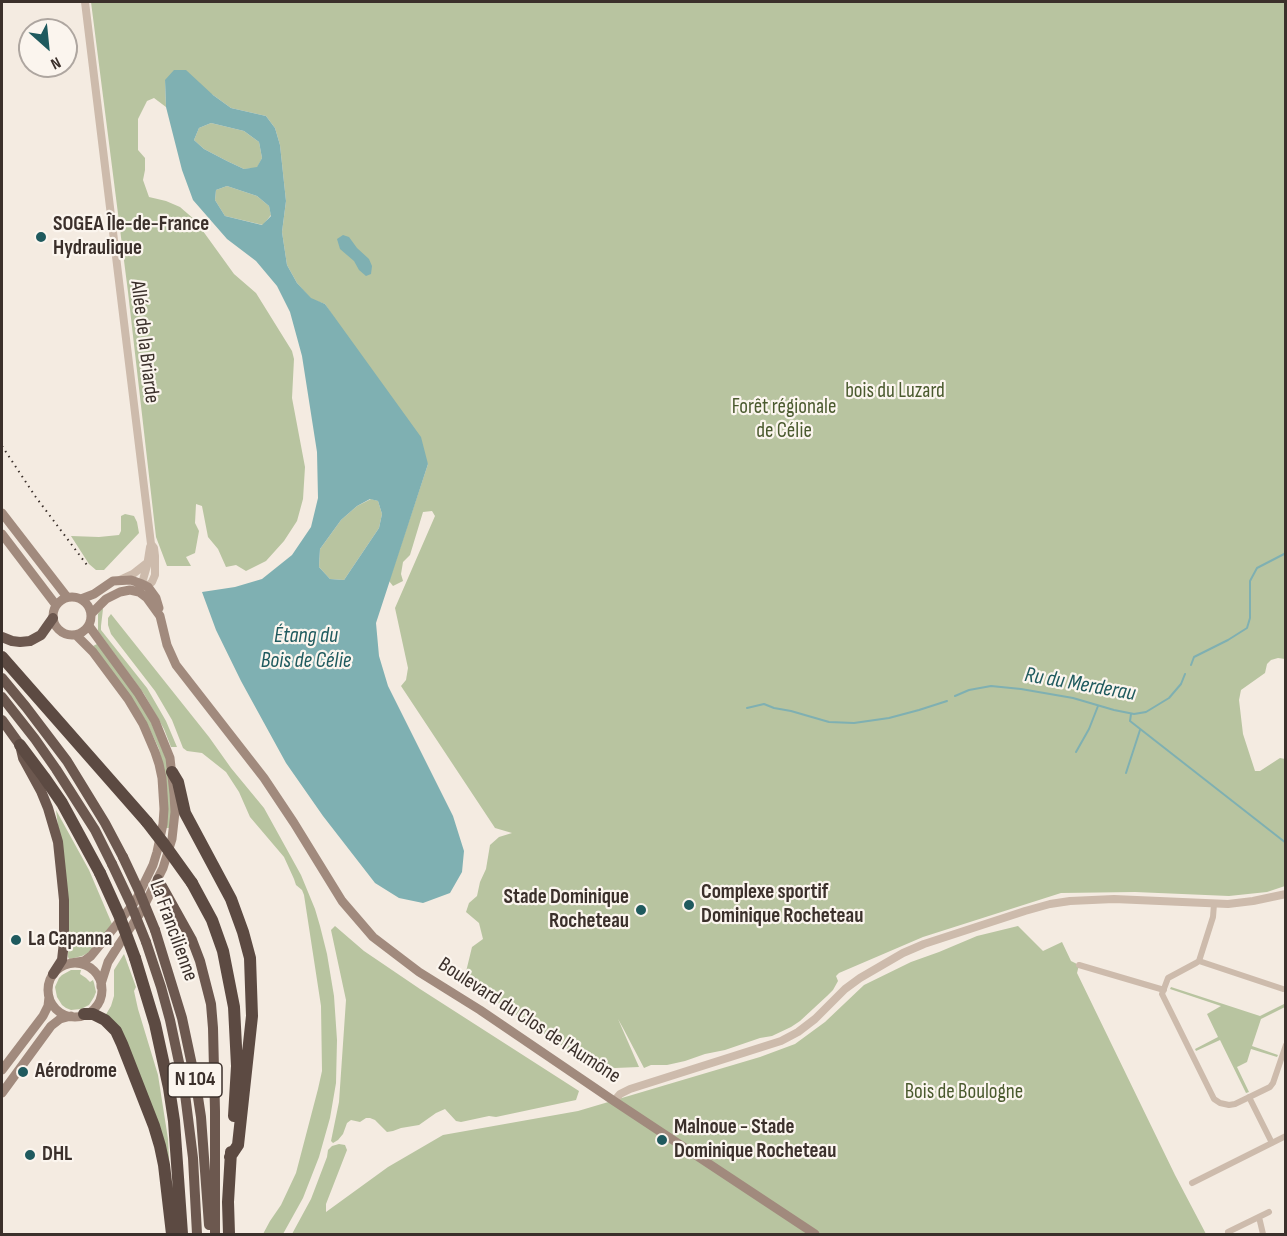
<!DOCTYPE html>
<meta charset="utf-8">
<style>
body{margin:0}
#map{position:relative;width:1287px;height:1236px;overflow:hidden;background:#f4ebe1;font-family:"Sofia Sans Condensed",sans-serif}
canvas{display:block}
.frame{position:absolute;inset:0;border:3px solid #3b302b;pointer-events:none}
.north{position:absolute;left:18px;top:18px;width:60px;height:60px;box-sizing:border-box;background:#fbf5ee;border:2px solid #aea6a0;border-radius:50%;rotate:153deg;font-size:16px;font-weight:700;line-height:24px;text-align:center;color:#3b302b}
.north::after{content:'';display:block;margin:auto;width:21px;height:27px;background:#1f5a5e;clip-path:polygon(50% 0,100% 100%,50% 72%,0 100%)}
</style>
<div id="map">
<canvas width="1287" height="1236"></canvas>
<div class="frame"></div>
<div class="north">N</div>
</div>
<script>
const c = document.querySelector('canvas').getContext('2d');
c.lineJoin = 'round';
function paint(path, color) { c.fillStyle = color; c.fill(path, 'evenodd'); }
const toPath = rows => new Path2D(rows.map(r => 'M' + r).join(''));
function stroke(path, color, width, dash) { c.strokeStyle = color; c.lineWidth = width; c.lineCap = dash ? 'butt' : 'round'; c.setLineDash(dash || []); c.stroke(path); }
function write(font, color, halo, rows, align = 'center') {
  c.font = font + ' "Sofia Sans Condensed",sans-serif'; c.lineWidth = 4.5; c.setLineDash([]); c.textBaseline = 'middle'; c.strokeStyle = halo; c.fillStyle = color; for (const [text, x, y, turn = 0] of rows) {
    c.save(); c.translate(x, y); c.rotate((+turn || 0) * Math.PI / 180); c.textAlign = isNaN(turn) ? turn : align; if (halo) c.strokeText(text, 0, 0); c.fillText(text, 0, 0); c.restore();
  }
}
paint(toPath([
 [91,2,1285,2,1285,659,1278,658,1271,660,1267,664,1265,673,1241,690,1239,700,1243,734,1255,771,1260,771,1280,758,1285,759,1285,886,1267,892,1229,896,1135,892,1061,893,923,937,839,973,836,976,838,981,833,990,827,996,800,1021,791,1027,772,1036,760,1038,725,1050,705,1054,685,1061,667,1065,651,1065,644,1068,623,1028,618,1019,639,1067,615,1068,589,1064,464,980,472,947,483,939,479,923,466,912,469,903,477,896,480,882,486,869,490,845,499,837,512,833,495,828,401,686,406,680,408,668,395,608,435,516,432,511,423,512,410,555,403,562,401,574,403,581,393,586,389,581,428,464,325,304,311,299,297,283,287,265,282,232,286,201,280,145,275,128,266,116,231,108,213,95,165,80,166,107,154,98,147,101,138,119,138,150,145,158,145,170,143,180,149,197,166,201,180,207,195,220,234,274,256,293,292,351,294,359,292,398,305,467,303,499,297,521,284,541,266,561,246,571,236,565,226,567,218,549,208,537,202,506,196,504,195,523,199,531,195,553,186,557,191,566,167,566,156,537,128,292],
 [211,123,244,131,259,142,262,158,257,168,244,169,227,161,204,149,194,140,199,128],
 [227,186,257,196,269,206,271,215,263,225,225,216,215,200,216,190],
 [371,499,378,501,382,514,379,528,344,580,330,579,319,567,320,549,341,520,357,506],
 [125,514,134,516,137,522,139,533,104,570,96,570,89,564,71,536,99,537,119,535,121,531,121,516],
 [102,608,103,609,101,626,101,630,147,688,166,721,177,747,171,747,164,729,144,694,98,631,98,614],
 [111,614,209,737,231,768,264,808,301,875,315,909,320,926,327,954,334,996,337,1040,336,1083,330,1118,319,1157,303,1198,283,1234,263,1234,270,1221,281,1205,296,1173,318,1089,322,1071,321,1006,304,895,302,890,296,885,294,879,284,857,250,817,239,792,226,772,202,753,187,751,183,748,172,720,155,691,111,634,108,625,108,618],
 [97,644,131,689,149,717,167,761,171,781,171,828,166,828,163,766,159,749,145,719,93,646],
 [56,810,89,870,112,924,90,952,82,956,74,958,69,959,68,957,69,913],
 [335,926,364,951,420,989,579,1091,576,1100,496,1117,489,1116,461,1122,456,1121,445,1109,436,1113,419,1125,401,1128,393,1131,387,1132,375,1120,370,1118,366,1118,360,1122,351,1120,347,1123,343,1134,338,1140,333,1143,331,1141,339,1102,346,1000,331,930],
 [1018,926,1043,951,1062,942,1071,961,1079,965,1077,973,1175,1175,1206,1234,292,1234,311,1199,327,1157,328,1150,332,1146,339,1144,345,1145,347,1150,326,1204,326,1212,388,1167,443,1135,578,1111,760,1057,795,1044,825,1022,864,985,911,962,939,952,977,936],
 [124,954,136,987,134,991,138,1009,158,1075,168,1139,170,1176,105,1016,111,1006,114,996,114,970],
 [71,970,81,970,80,974,86,978,90,982,93,980,94,983,96,992,94,997,89,1005,81,1009,71,1010,66,1008,62,1005,57,997,55,987,59,978,62,975],
 [1171,987,1260,1016,1284,1004,1285,1007,1261,1019,1252,1046,1278,1055,1277,1057,1251,1049,1247,1062,1237,1067,1249,1092,1246,1093,1220,1040,1196,1051,1195,1049,1218,1037,1207,1014,1221,1006,1170,989]
]), '#b8c4a0');
paint(toPath([
 [174,70,186,70,213,95,231,108,266,116,275,128,280,145,286,201,282,232,287,265,297,283,311,298,325,304,421,437,428,464,376,623,379,656,388,686,453,816,464,851,462,872,450,893,423,903,399,898,375,883,323,816,286,763,241,681,216,630,202,592,235,587,262,579,292,555,311,527,318,498,317,452,302,356,290,312,277,286,256,261,227,239,193,200,182,170,166,107,165,80],
 [211,123,244,131,259,142,262,158,257,167,244,169,227,161,204,149,194,140,199,128],
 [227,186,257,196,269,206,271,216,262,225,225,216,215,200,216,190],
 [370,499,378,501,382,514,379,528,344,580,330,579,319,567,320,549,341,520,357,506],
 [343,235,349,237,357,248,369,259,372,266,371,274,366,276,359,270,354,261,340,249,337,239]
]), '#7fb0b2');
stroke(toPath([
 [1191,665,1194,657,1228,640,1247,628,1250,618,1250,581,1257,568,1286,553],
 [955,696,969,690,991,686,1021,689,1073,698,1114,710,1134,714,1146,712,1169,698,1181,684,1185,674],
 [747,708,764,704,774,708,791,711,829,722,854,723,889,718,919,710,947,701],
 [1131,714,1130,721,1286,843],
 [1076,752,1089,729,1098,706],
 [1126,773,1140,730]
]), '#7fb0b2', 2);
stroke(toPath([
 [1214,904,1213,917,1199,961,1196,963,1168,978,1162,994,1214,1099,1220,1103,1229,1105,1235,1104,1270,1087,1273,1083,1286,1045],
 [1199,961,1283,989],
 [1079,965,1164,990],
 [1249,1097,1272,1143],
 [1192,1183,1286,1136],
 [1259,1217,1263,1234],
 [1228,1232,1269,1212]
]), '#cdbbac', 6);
stroke(toPath([
 [85,2,151,544,154,548,155,556,155,575,152,582,144,589],
 [120,580,133,574,147,563],
 [140,590,147,566,150,547],
 [614,1101,620,1094,630,1089,781,1041,798,1032,815,1019,845,989,860,978,903,953,924,944,1025,911,1050,904,1070,901,1114,899,1228,904,1253,901,1286,894]
]), '#cdbbac', 8);
stroke(toPath([
 [2,513,67,597],
 [2,534,56,605],
 '53 616a19 19 0 1 1 38 0a19 19 0 1 1-38 0Z',
 [81,599,94,594,113,581,131,580,142,584,148,587,156,598,159,608],
 [91,614,106,599,120,592,130,590,139,592,147,598,160,616,167,645,176,665,264,778,294,823,342,901,373,937,419,972,480,1010,614,1101,815,1234],
 [89,626,138,693,155,721,170,758,174,794,175,812,172,839,163,868,141,912,120,943,108,962,101,984,101,987],
 [71,963,84,961,91,956,135,902,153,865,157,852,163,824,164,809,162,778,159,764,155,752,143,724,128,699,93,652,76,635],
 '48 990a27 27 0 1 1 54 0a27 27 0 1 1-54 0Z',
 [2,1070,43,1016,48,1006,49,997],
 [2,1093,51,1026,60,1019,71,1016]
]), '#a18a7d', 9);
stroke(toPath([
 [2,637,12,641,20,642,30,641,41,635,53,618],
 [2,678,26,707,67,761,105,823,123,857],
 [2,697,35,739,56,769,95,830,112,864],
 [2,720,20,745,23,758,41,791,48,808,58,842,64,900,64,942,62,960,53,974],
 [158,879,192,940,200,961,211,1004,213,1028,215,1111,215,1234],
 [155,930,182,1018,196,1084,201,1117,209,1225],
 [146,942,161,987,170,1020,184,1086,193,1158,197,1234]
]), '#6c584f', 10);
stroke(toPath([
 [2,657,147,822],
 [20,745,44,777,62,803,100,873],
 [172,772,178,782,185,813,231,899,243,932,250,958,252,1016,238,1145,230,1157],
 [192,883,212,920,223,951,234,1007,237,1066,234,1116],
 [135,958,155,1024,169,1088,174,1121,182,1234],
 [84,1014,93,1014,105,1020,116,1031,122,1044,154,1126,160,1146,164,1165,172,1234],
 [229,1234,228,1202,231,1152]
]), '#5c4a42', 12);
stroke(toPath([
 [2,446,35,496,87,565]
]), '#3b302b', 2, [1.5, 4.5]);
stroke(toPath([
 [123,857,139,891,155,930],
 [112,864,130,902,146,942]
]), '#6c584f', 10);
stroke(toPath([
 [147,822,164,844,192,883],
 [100,873,119,915,135,958]
]), '#5c4a42', 12);
for (const [x, y, r, color] of [
 [41,237,6,"#1f5a5e"],
 [689,905,6,"#1f5a5e"],
 [641,910,6,"#1f5a5e"],
 [16,940,6,"#1f5a5e"],
 [23,1072,6,"#1f5a5e"],
 [662,1140,6,"#1f5a5e"],
 [30,1155,6,"#1f5a5e"]
]) { const dot = new Path2D(); dot.arc(x, y, r, 0, 2 * Math.PI); c.fillStyle = color; c.fill(dot); stroke(dot, '#fbf5ee', 2); }
for (const [x, y, w] of [
 [195,1080,54]
]) { const box = new Path2D(); box.roundRect(x - w / 2, y - 17, w, 34, 4.5); c.fillStyle = '#fbf5ee'; c.fill(box); stroke(box, '#3b302b', 1.5); }
write('bold 20px', '#3b302b', null, [
 ["N 104",195,1080]
]);
write('bold 21px', '#3b302b', '#fbf5ee', [
 ["SOGEA Île-de-France",53,225],
 ["Hydraulique",53,249],
 ["Complexe sportif",701,893],
 ["Dominique Rocheteau",701,917],
 ["Stade Dominique",629,898,"right"],
 ["Rocheteau",629,922,"right"],
 ["La Capanna",28,940],
 ["Aérodrome",35,1072],
 ["Malnoue - Stade",674,1128],
 ["Dominique Rocheteau",674,1152],
 ["DHL",42,1155]
], 'left');
write('21px', '#3b302b', '#fbf5ee', [
 ["Allée de la Briarde",144,342,83],
 ["La Francilienne",173,931,70],
 ["Boulevard du Clos de l'Aumône",529,1021,33]
]);
write('21px', '#4a5a2e', '#fbf5ee', [
 ["bois du Luzard",895,392],
 ["Forêt régionale",784,408],
 ["de Célie",784,432],
 ["Bois de Boulogne",964,1093]
]);
write('italic 22px', '#1f5a5e', '#fbf5ee', [
 ["Étang du",306,636],
 ["Bois de Célie",306,661],
 ["Ru du Merderau",1080,685,10]
]);
</script>
